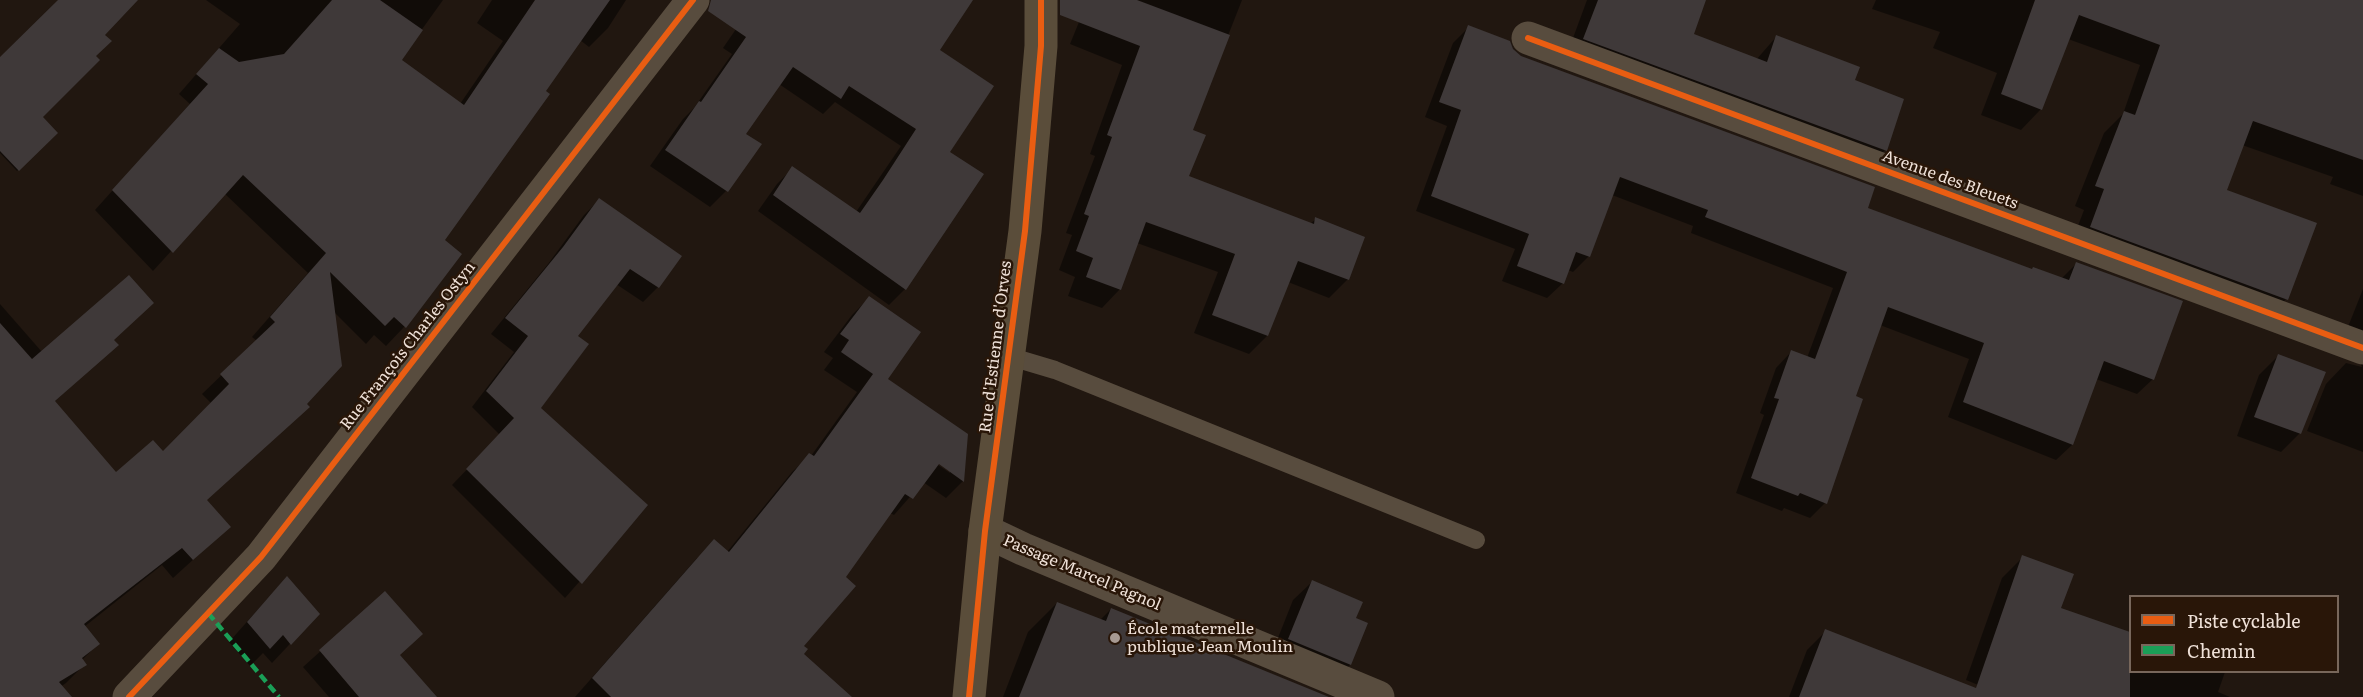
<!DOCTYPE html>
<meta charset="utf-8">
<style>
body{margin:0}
#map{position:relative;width:2363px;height:697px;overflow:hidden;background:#211710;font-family:Literata,serif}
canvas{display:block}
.legend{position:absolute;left:2129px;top:595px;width:210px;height:78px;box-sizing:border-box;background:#291608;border:2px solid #78675b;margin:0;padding:8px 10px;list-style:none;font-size:18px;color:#efe1d8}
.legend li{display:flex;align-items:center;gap:12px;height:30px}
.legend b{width:30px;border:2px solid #78675b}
</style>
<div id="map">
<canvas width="2363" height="697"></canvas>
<ul class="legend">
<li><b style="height:8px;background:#e95d12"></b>Piste cyclable</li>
<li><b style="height:8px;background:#1a9f57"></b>Chemin</li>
</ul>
</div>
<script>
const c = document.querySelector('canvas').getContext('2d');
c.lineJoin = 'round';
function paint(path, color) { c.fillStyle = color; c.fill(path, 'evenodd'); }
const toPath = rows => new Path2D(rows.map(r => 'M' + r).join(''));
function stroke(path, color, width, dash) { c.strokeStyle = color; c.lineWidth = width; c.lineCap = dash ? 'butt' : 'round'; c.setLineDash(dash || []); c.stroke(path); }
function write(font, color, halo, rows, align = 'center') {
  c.font = font + ' Literata,serif'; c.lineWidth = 5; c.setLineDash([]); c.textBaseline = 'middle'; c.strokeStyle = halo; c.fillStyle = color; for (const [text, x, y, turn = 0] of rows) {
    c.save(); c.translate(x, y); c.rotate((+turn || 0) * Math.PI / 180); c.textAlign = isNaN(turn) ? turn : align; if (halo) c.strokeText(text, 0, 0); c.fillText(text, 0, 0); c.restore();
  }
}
paint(toPath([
 [60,0,109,0,103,35,41,117,56,133,17,171,0,153,0,59],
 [206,0,443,0,400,60,460,104,503,41,477,23,492,0,626,0,608,28,589,47,580,40,443,240,460,255,404,327,386,346,374,335,366,344,334,312,205,501,229,527,173,578,162,565,84,627,98,644,82,660,85,664,66,683,45,697,0,697,0,304,42,352,112,341,117,345,54,402,116,474,162,453,211,403,202,394,257,341,252,337,308,273,224,193,153,271,95,210,190,104,179,94,240,24],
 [756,0,971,0,938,51,948,152,905,289,889,305,758,211,777,184,793,168,856,212,901,146,835,102,823,114,779,84,744,134,760,145,726,191,710,207,650,166,683,119,694,108,732,54,723,48],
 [1088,0,1242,0,1191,130,1187,176,1310,224,1316,219,1348,279,1329,298,1288,282,1267,336,1249,354,1194,333,1218,272,1137,243,1120,289,1102,308,1068,296,1075,277,1059,270,1072,235,1066,233,1095,156,1090,154,1122,65,1070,44],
 [1587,0,1689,0,1692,35,1756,60,1776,37,1853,81,1885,150,1867,169,1566,57],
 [1876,0,2363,0,2363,196,2330,184,2333,177,2242,145,2225,191,2286,299,2266,320,2070,247,2084,210,2075,206,2104,133,2123,114,2140,65,2068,39,2041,109,2021,130,1981,115,1997,73,1933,48,1940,32,1872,9],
 [1469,27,1521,57,1866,208,2031,270,2061,279,2077,263,2153,379,2137,394,2096,379,2072,445,2056,460,1948,417,1969,359,1880,325,1854,397,1825,503,1810,518,1784,508,1782,511,1736,493,1764,415,1760,413,1776,368,1791,352,1807,358,1833,288,1691,233,1693,226,1612,195,1589,256,1573,272,1568,270,1563,283,1547,298,1502,281,1515,249,1416,211,1447,126,1425,117,1453,43],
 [599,200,680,256,658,287,643,302,616,284,576,337,539,409,646,506,565,598,452,485,500,435,472,407,514,352,491,334,548,264,584,215],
 [2363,289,2363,452,2307,431,2326,384,2346,363,2362,367,2358,357,2340,347],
 [869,298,886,380,966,435,963,481,946,498,923,482,894,515,890,513,843,577,802,646,802,655,840,697,575,697,697,558,727,552,792,472,810,455,811,456,857,392,824,370,833,358,824,352,852,315],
 [934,458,950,470,950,473,932,461],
 [2278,356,2300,433,2281,452,2237,436,2259,375],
 [2023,557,2059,609,2130,634,2130,672,2225,672,2218,692,2230,697,2068,697,1993,691,1966,680,2002,578],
 [1312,582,1354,619,1366,624,1350,665,1331,683,1270,658,1293,600],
 [385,593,399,655,435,697,329,697,303,667],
 [269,597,318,614,272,663,263,653,250,666,229,642],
 [1057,603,1100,620,1111,609,1325,697,1003,697,1028,632],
 [1826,631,1963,697,1789,697,1807,650]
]), '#0007');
paint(toPath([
 [58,0,138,0,105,35,112,41,96,56,100,60,43,117,58,133,19,171,0,151,0,57],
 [332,0,380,0,423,30,402,60,464,105,535,0,610,0,546,91,550,94,445,240,462,254,406,328,394,317,385,326,330,272,342,366,307,404,310,407,207,500,231,527,193,560,182,548,84,624,100,644,82,658,87,665,59,682,72,697,0,697,0,323,32,359,129,275,154,303,114,340,119,345,55,401,116,472,153,440,163,451,229,384,220,374,275,322,270,317,326,253,243,175,173,253,112,190,208,84,196,74,219,48,239,62,284,54],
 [711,0,973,0,940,50,994,86,950,152,984,174,906,290,773,195,792,166,860,213,883,180,916,129,849,86,841,99,793,67,746,134,762,144,728,192,665,150,699,101,701,102,746,37,708,11],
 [1060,0,1137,0,1230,35,1193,130,1206,135,1189,176,1314,224,1315,217,1365,237,1349,280,1298,261,1268,336,1212,315,1235,254,1146,222,1121,290,1086,277,1093,258,1076,251,1089,216,1084,214,1112,137,1107,135,1140,46,1060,15],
 [1598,0,1706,0,1694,34,1767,62,1776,35,1860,67,1855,80,1904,99,1887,151,1583,39],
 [2035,0,2363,0,2363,160,2253,121,2227,190,2317,223,2288,300,2090,227,2104,189,2095,186,2124,111,2135,115,2160,45,2079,15,2042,110,2001,94],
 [1468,25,1510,41,1513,49,1521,56,1875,187,1868,208,2032,269,2033,267,2069,280,2076,262,2183,301,2154,380,2104,361,2073,445,1963,402,1984,343,1888,307,1856,396,1863,399,1827,504,1800,493,1798,496,1751,478,1779,399,1774,398,1791,350,1815,359,1847,272,1705,217,1708,210,1620,177,1590,257,1576,252,1564,284,1517,266,1529,234,1431,196,1461,110,1439,102],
 [599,198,682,256,659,288,630,269,578,336,589,344,541,408,648,505,582,584,466,469,514,418,486,391,528,336,505,318,563,247],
 [869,296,921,332,888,379,968,434,964,482,939,464,913,499,905,494,846,577,856,586,804,646,808,649,804,654,852,697,611,697,592,678,714,539,729,552,809,453,814,456,873,374,841,352,849,340,840,334],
 [2278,354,2326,372,2301,434,2254,417],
 [2022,555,2074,574,2061,608,2130,632,2130,697,1799,697,1825,629,1976,688],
 [287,576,320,614,291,645,283,635,270,649,247,622],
 [1312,580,1363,602,1356,618,1368,623,1351,665,1288,639],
 [385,591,423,634,400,655,437,697,359,697,319,650],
 [1057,602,1106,621,1111,608,1329,697,1019,697]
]), '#3f3939');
stroke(toPath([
 [1008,356,1055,370,1476,540]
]), '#584c3e', 18);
stroke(toPath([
 [1528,38,2363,348],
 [985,531,1023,549,1378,697],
 [129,697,261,557,693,0]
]), '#584c3e', 33);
stroke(toPath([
 [969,697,985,531,1025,231,1041,46,1041,0]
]), '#5a4d3a', 33);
stroke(toPath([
 [208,613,279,697]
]), '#1a9f57', 4.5, [9, 4.5]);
stroke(toPath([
 [1528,38,2363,348],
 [129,697,261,557,693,0],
 [969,697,985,531,1025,231,1041,46,1041,0]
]), '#e95d12', 6);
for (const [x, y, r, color] of [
 [1115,638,6,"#a79a92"]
]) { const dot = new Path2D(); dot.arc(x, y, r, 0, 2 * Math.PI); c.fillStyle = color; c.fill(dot); stroke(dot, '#291608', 2); }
write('16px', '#efe1d8', '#291608', [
 ["Avenue des Bleuets",1950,180,20],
 ["Rue François Charles Ostyn",408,346,-52],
 ["Rue d'Estienne d'Orves",996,347,-83],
 ["Passage Marcel Pagnol",1082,573,23]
]);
write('16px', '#efe1d8', '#291608', [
 ["École maternelle",1127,629],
 ["publique Jean Moulin",1127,647]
], 'left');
</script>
